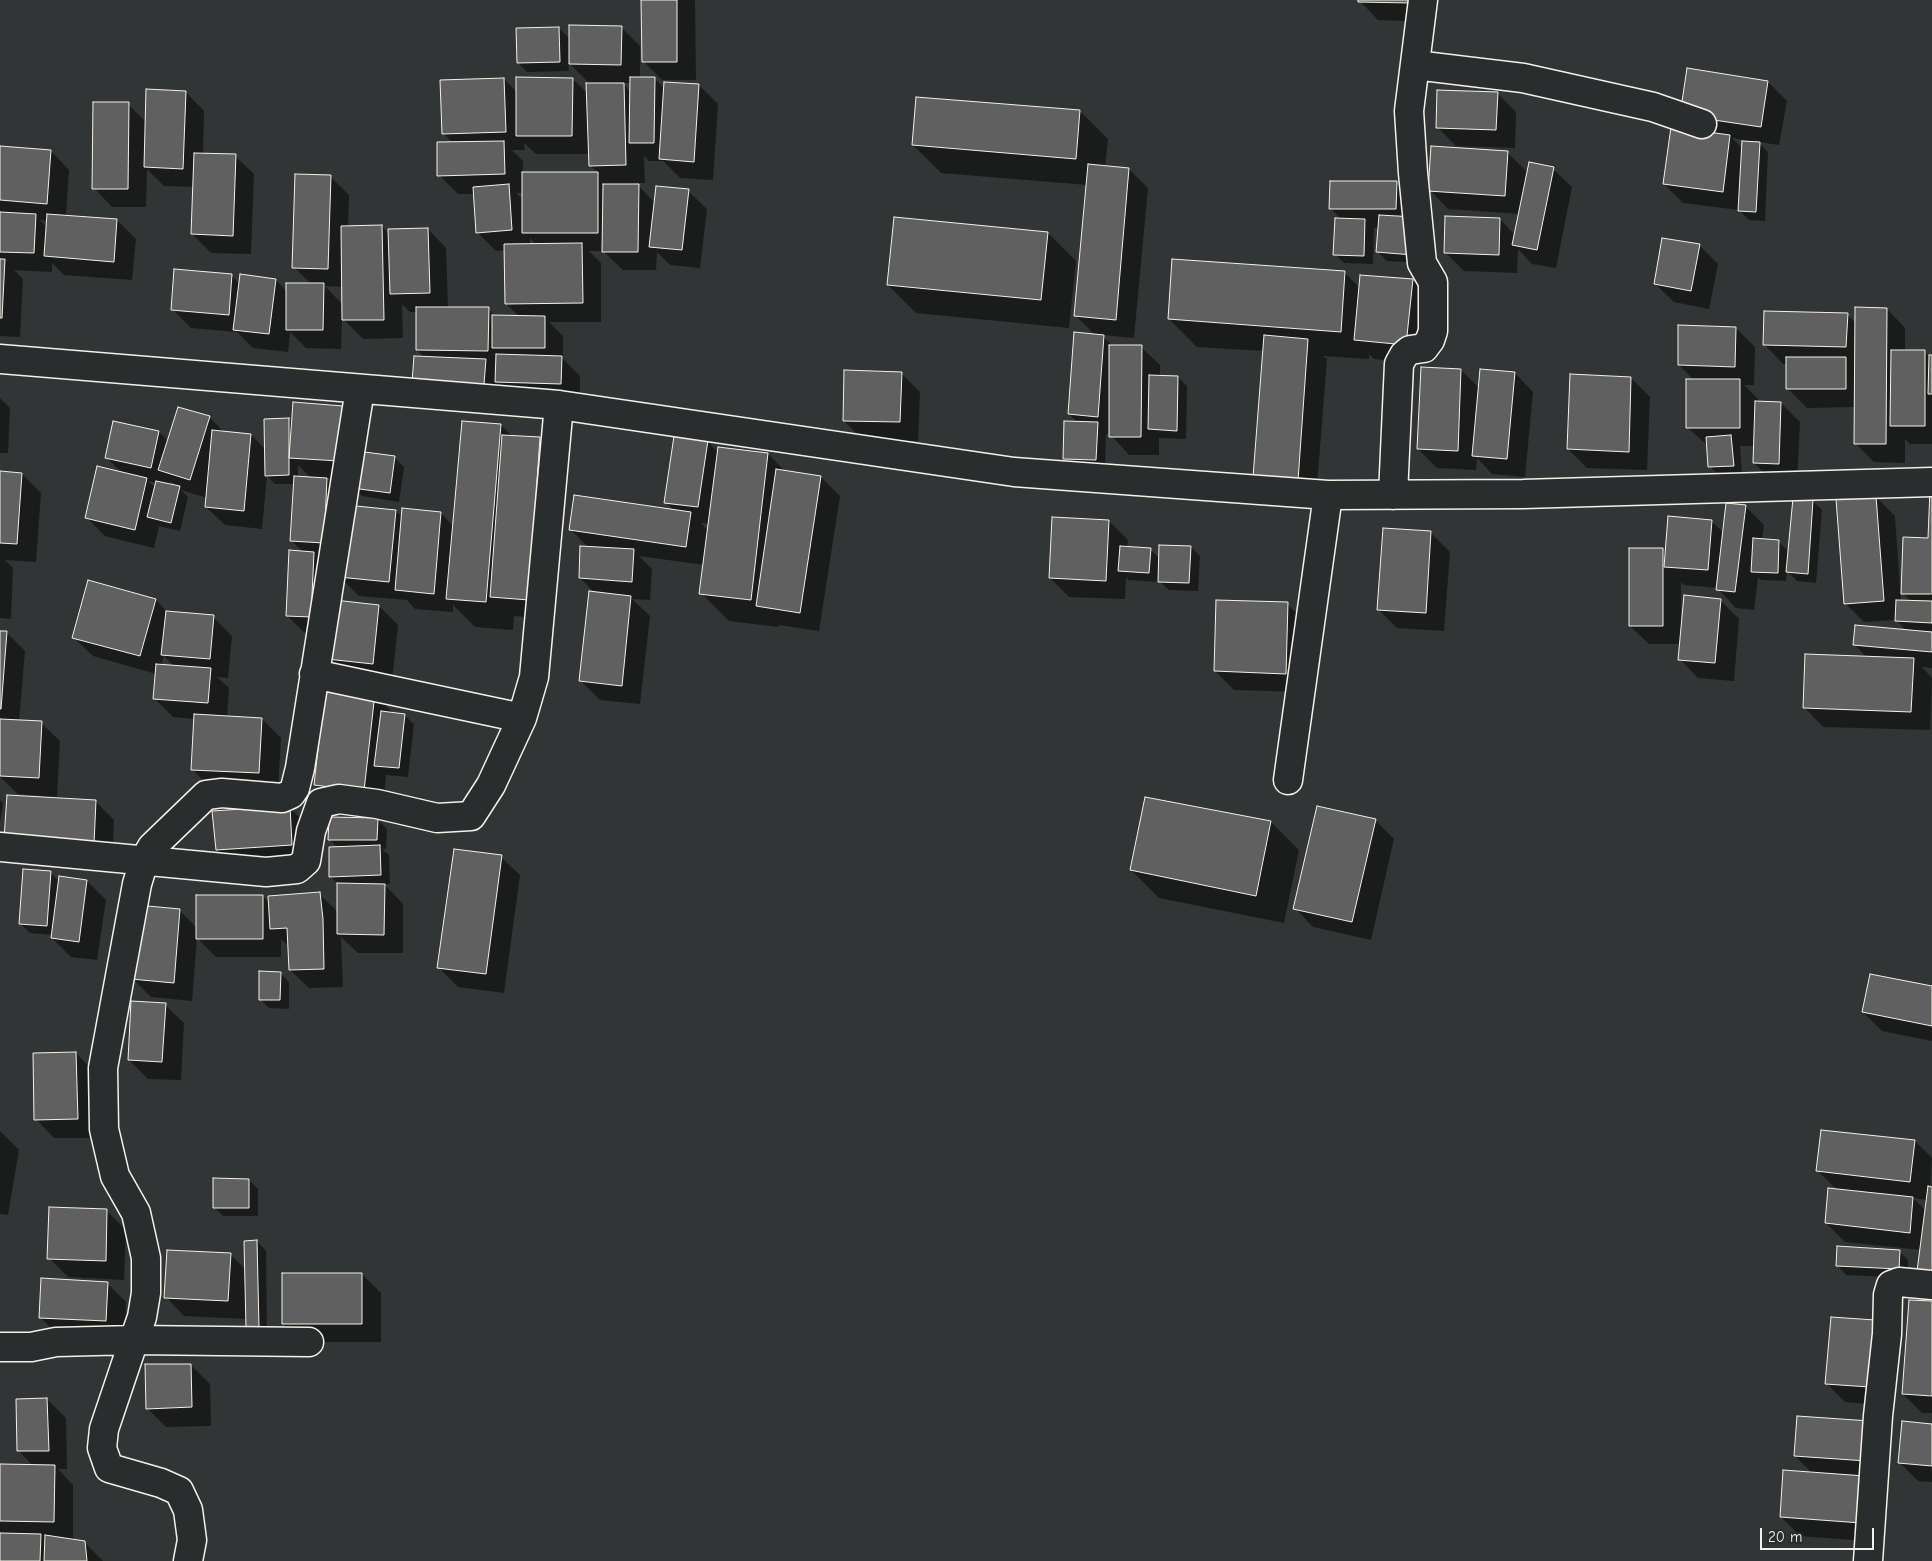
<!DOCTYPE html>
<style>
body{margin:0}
#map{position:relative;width:1932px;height:1561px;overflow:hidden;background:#323535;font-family:"Comic Neue",sans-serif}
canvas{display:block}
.scale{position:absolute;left:1760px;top:1528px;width:114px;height:22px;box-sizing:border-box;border:2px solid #f4f1e8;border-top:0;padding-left:6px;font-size:15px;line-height:18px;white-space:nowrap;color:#f4f1e8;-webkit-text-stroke:4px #2a2d2e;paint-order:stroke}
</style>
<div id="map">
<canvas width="1932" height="1561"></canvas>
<div class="scale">20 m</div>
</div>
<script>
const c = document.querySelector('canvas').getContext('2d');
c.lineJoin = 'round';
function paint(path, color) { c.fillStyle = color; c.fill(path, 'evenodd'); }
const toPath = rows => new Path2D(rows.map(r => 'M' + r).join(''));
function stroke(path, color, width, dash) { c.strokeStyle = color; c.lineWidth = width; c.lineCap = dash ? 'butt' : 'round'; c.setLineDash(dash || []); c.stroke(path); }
paint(toPath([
 [643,0,695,0,696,80,662,80,643,61],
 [1359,0,1431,0,1430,22,1378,20],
 [621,27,640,46,640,78,654,78,665,89,699,85,718,104,713,180,680,178,663,161,649,161,644,156,645,183,636,183,655,203,688,191,707,209,700,268,670,265,657,252,656,270,623,270,603,251,589,251,601,263,601,322,549,322,563,336,563,359,580,376,580,403,414,381,425,358,417,350,417,312,410,312,402,304,403,338,363,339,342,318,341,349,306,348,290,332,288,352,253,348,237,332,191,328,172,309,231,275,240,284,276,280,287,292,311,284,294,267,330,176,349,195,348,227,382,226,389,234,428,229,446,248,448,308,488,308,496,317,520,317,506,304,506,250,496,251,477,232,475,194,458,194,439,175,453,143,443,133,504,79,517,92,573,79,588,94,591,85,568,62,569,71,527,72,518,63,559,28,570,39],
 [622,83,631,83,631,92],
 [524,143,536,154,590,154,590,165,598,173,523,173,523,161,512,150,525,150],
 [516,193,524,193,524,200],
 [530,238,536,245,530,245],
 [325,286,343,287,343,305],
 [1768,82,1787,101,1779,145,1758,142,1768,152,1765,221,1749,220,1739,210,1683,203,1664,184,1672,128],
 [1732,138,1749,141,1749,143,1743,149],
 [186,92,204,111,203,155,235,156,254,174,251,254,211,253,192,234,194,187,164,186,147,169,146,207,112,207,94,188,128,104,146,122],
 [1497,93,1516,112,1515,148,1456,146,1437,127],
 [1080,111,1108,139,1105,167,1129,169,1148,188,1134,338,1102,335,1113,346,1141,347,1160,365,1160,377,1178,377,1187,386,1186,439,1159,438,1159,455,1129,455,1110,434,1106,434,1105,469,1074,468,1064,458,1078,423,1069,414,1095,335,1075,315,1087,185,941,173,913,145],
 [0,147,51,151,69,170,66,216,117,220,136,239,132,280,64,275,52,263,52,272,14,270,23,279,20,337,0,336],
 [40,220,48,221,47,227],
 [1507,152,1528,173,1553,169,1572,187,1556,268,1532,264,1518,249,1517,273,1464,271,1445,252,1500,219,1515,235,1520,214,1448,209,1430,190],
 [1396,182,1415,201,1422,263,1387,261,1378,252,1379,228,1374,228,1373,264,1344,263,1335,254,1341,219,1331,209],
 [1048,233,1076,261,1069,328,916,313,888,285],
 [1699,245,1718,264,1709,309,1674,302,1655,284],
 [1345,273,1360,288,1412,280,1431,299,1425,364,1374,359,1369,354,1369,359,1323,356,1327,359,1316,499,1273,495,1264,351,1197,347,1169,319],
 [1887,309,1905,328,1905,351,1925,352,1929,356,1932,356,1932,444,1910,444,1905,439,1905,463,1874,462,1855,443,1855,407,1807,408,1788,389,1787,364,1783,364,1765,345,1847,314,1856,323],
 [1736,328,1755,347,1754,385,1744,385,1758,399,1758,402,1781,403,1800,422,1797,482,1773,482,1754,463,1754,446,1740,446,1742,474,1719,476,1710,466,1708,446,1688,428,1694,380,1679,365],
 [1461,370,1479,388,1515,373,1533,392,1525,477,1492,474,1477,458,1476,470,1437,468,1418,449],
 [901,373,920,392,918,441,863,440,844,421],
 [1631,378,1650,397,1647,470,1587,468,1568,449],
 [0,398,10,408,8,453,0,453],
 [343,407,361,426,360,453,394,457,404,467,399,502,362,496,353,487,354,479,326,478,346,498,345,506,396,511,402,517,441,513,453,526,501,425,513,437,539,439,558,458,547,619,514,616,513,630,475,627,453,605,453,612,415,609,407,600,359,596,340,577,330,626,379,606,398,625,392,682,348,678,329,659,331,636,306,634,287,616,303,552,291,540,294,484,275,484,267,476,262,529,225,525,206,507,207,498,181,490,188,497,180,531,159,526,154,548,105,536,86,517,122,473,106,457,159,432,168,441,209,417,224,432,251,435,266,450,288,419,293,424],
 [298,465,311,478,298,477],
 [148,481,157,483,156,488],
 [171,481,177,487,170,485],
 [707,441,718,452,768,454,785,471,821,477,840,496,819,631,779,625,778,627,729,621,701,593,704,565,639,556,652,569,650,600,632,599,650,616,640,704,600,700,581,681,595,593,580,578,589,548,571,530,674,511,666,502],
 [701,523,709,524,708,531],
 [0,473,22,474,41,493,36,562,5,560,13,568,11,619,0,618],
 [1932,490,1932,631,1928,631,1927,633,1932,633,1932,668,1922,667,1932,678,1930,730,1823,727,1805,708,1867,658,1854,644,1907,631,1896,620,1864,622,1845,603,1876,497,1895,516,1901,601,1911,602,1903,593,1930,539],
 [1813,501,1822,510,1816,583,1797,581,1787,571,1786,581,1761,580,1758,577,1754,610,1736,608,1717,588,1684,585,1681,582,1681,621,1720,600,1739,619,1734,681,1698,678,1680,659,1681,644,1649,644,1630,626,1662,550,1666,554,1711,521,1724,533,1745,506,1764,525,1762,540,1778,541,1789,552],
 [1109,521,1128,540,1127,548,1151,550,1160,559,1191,547,1200,556,1198,591,1169,590,1158,580,1158,582,1128,580,1126,577,1125,599,1069,597,1050,578],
 [1431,533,1450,552,1444,631,1397,628,1378,609],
 [156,600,168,613,213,617,232,636,228,678,217,677,229,688,227,717,262,719,281,738,278,791,211,788,192,769,195,719,173,717,154,698,156,674,93,656,74,638],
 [164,656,175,667,161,666],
 [1287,604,1306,622,1304,692,1234,690,1215,671],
 [0,632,6,632,25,651,19,722,41,723,60,741,57,797,18,794,0,777],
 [374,694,393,713,404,715,414,724,408,777,386,775,383,809,334,804,316,785],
 [8,797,96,802,114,820,112,862],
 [0,800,3,803,0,823],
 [289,807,308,826,311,864,236,869,217,850],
 [378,820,387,829,386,849,382,849,389,855,390,884,384,884,403,904,403,953,358,953,341,937,343,987,309,988,290,970,289,947,281,939,281,957,216,957,197,938,192,1001,151,997,132,978,179,910,197,928,263,896,270,903,319,894,339,913,339,885,331,877,338,848,329,839],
 [1375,820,1394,839,1371,940,1313,927,1295,908],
 [1271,822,1299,850,1284,923,1159,898,1131,870],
 [501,857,520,875,504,993,458,987,439,968],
 [50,872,60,882,87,881,106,900,97,960,71,957,52,938,53,935,30,933,21,924],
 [280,973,289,982,289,1009,269,1008,260,999],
 [1932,987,1932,1041,1882,1031,1863,1012],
 [165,1005,184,1023,181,1080,148,1079,129,1060],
 [76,1053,94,1072,96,1138,54,1138,36,1119],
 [0,1131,19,1150,8,1215,0,1214],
 [1915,1141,1932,1158,1930,1188,1932,1188,1921,1250,1845,1242,1826,1223,1837,1190,1818,1171],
 [1913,1198,1927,1200,1926,1211],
 [249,1180,258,1189,258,1216,223,1216,214,1207],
 [107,1211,126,1230,124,1280,68,1277,49,1258],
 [257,1241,266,1251,267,1337,247,1319,184,1316,166,1297,230,1254,246,1270],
 [1899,1251,1908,1260,1908,1278,1846,1275,1837,1265],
 [362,1274,381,1293,381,1342,302,1342,283,1324],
 [107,1283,126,1302,125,1339,59,1336,40,1317],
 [1932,1303,1932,1413,1922,1413,1903,1394],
 [1832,1318,1888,1406,1845,1402,1826,1383],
 [191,1365,210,1384,211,1426,166,1427,147,1408],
 [47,1399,66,1418,67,1469,58,1469,73,1485,73,1540,84,1542,103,1561,0,1561,0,1465,33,1466,19,1451],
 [1870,1422,1880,1542,1800,1536,1781,1517,1813,1474,1795,1456],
 [1932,1425,1932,1482,1918,1481,1899,1462]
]), '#0007');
const building = toPath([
 [641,0,677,0,677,62,642,62,641,0],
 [1358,0,1412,0,1412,3,1358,2,1358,0],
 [569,25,622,26,621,65,569,64,569,25],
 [559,27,560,62,517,63,516,28,559,27],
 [1687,68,1768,81,1761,127,1680,115,1687,68],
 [516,77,573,78,572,136,516,136,516,77],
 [630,77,655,77,654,143,629,143,630,77],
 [504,78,506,132,442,134,440,80,504,78],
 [664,82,699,84,694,162,659,159,664,82],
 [586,83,624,83,626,165,589,166,586,83],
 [146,89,186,91,183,169,144,167,146,89],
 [1437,90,1498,92,1496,130,1436,128,1437,90],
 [916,97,1080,110,1076,159,912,145,916,97],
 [93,102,129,102,128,189,92,189,93,102],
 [1671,127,1730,135,1723,192,1663,184,1671,127],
 [504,141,505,174,437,176,437,142,504,141],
 [1742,141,1760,142,1756,212,1738,211,1742,141],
 [0,146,51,150,47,204,0,200,0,146],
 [1431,146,1508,151,1505,196,1428,191,1431,146],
 [194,153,236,154,233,236,191,234,194,153],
 [1529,162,1554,167,1537,250,1512,245,1529,162],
 [1088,164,1129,168,1116,320,1074,316,1088,164],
 [522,172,598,172,598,233,522,233,522,172],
 [295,174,331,175,328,269,292,268,295,174],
 [1330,181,1397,181,1396,209,1329,209,1330,181],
 [509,184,512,230,476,233,473,187,509,184],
 [603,184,639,184,638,252,602,252,603,184],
 [656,186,689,189,682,250,649,247,656,186],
 [0,212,36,214,34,253,0,252,0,212],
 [47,214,117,219,114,262,44,256,47,214],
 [1379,215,1415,217,1413,255,1376,252,1379,215],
 [1445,216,1500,218,1499,255,1444,253,1445,216],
 [894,217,1048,232,1041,300,887,285,894,217],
 [1335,218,1365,219,1364,256,1333,255,1335,218],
 [382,225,384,320,342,320,341,226,382,225],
 [428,228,430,293,390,294,388,229,428,228],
 [1662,238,1700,244,1691,291,1654,284,1662,238],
 [582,243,583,303,505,304,504,244,582,243],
 [0,259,5,259,2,318,0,318,0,259],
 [1172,259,1345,271,1341,332,1168,319,1172,259],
 [174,269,232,274,229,315,171,310,174,269],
 [240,274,276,279,269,334,233,330,240,274],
 [1360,275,1413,279,1406,345,1354,340,1360,275],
 [286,283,324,283,323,330,286,330,286,283],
 [416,307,489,307,488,351,416,350,416,307],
 [1855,307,1887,308,1886,444,1854,444,1855,307],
 [1764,311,1848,313,1846,347,1763,345,1764,311],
 [492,315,545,316,545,348,492,348,492,315],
 [1678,325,1736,327,1735,367,1678,365,1678,325],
 [1074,332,1104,335,1098,417,1068,414,1074,332],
 [1264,335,1308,339,1298,481,1253,477,1264,335],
 [1109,345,1142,345,1141,437,1109,437,1109,345],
 [1891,350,1925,350,1925,426,1890,426,1891,350],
 [496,354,562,356,561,384,495,382,496,354],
 [1929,355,1932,355,1932,394,1928,394,1929,355],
 [414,356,486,359,484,384,412,382,414,356],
 [1786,357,1846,357,1846,389,1786,389,1786,357],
 [1421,367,1461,369,1458,451,1417,449,1421,367],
 [1480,369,1515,372,1507,459,1472,456,1480,369],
 [844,370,902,372,900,422,843,421,844,370],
 [1570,374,1631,377,1629,452,1567,449,1570,374],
 [1149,375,1178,376,1177,431,1148,429,1149,375],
 [1686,379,1740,379,1740,428,1686,428,1686,379],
 [1755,401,1781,402,1779,464,1753,463,1755,401],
 [293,402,343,406,339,461,289,458,293,402],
 [178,407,210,416,190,480,158,470,178,407],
 [289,418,289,475,265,476,264,419,289,418],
 [113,421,159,431,151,468,105,458,113,421],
 [462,421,501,424,486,602,446,599,462,421],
 [1064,421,1098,422,1096,460,1063,459,1064,421],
 [212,430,251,434,244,511,205,507,212,430],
 [502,435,540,437,529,600,490,597,502,435],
 [1731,435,1734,466,1708,467,1706,437,1731,435],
 [674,436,708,440,698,507,664,503,674,436],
 [718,447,768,453,751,600,699,594,718,447],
 [357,451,395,456,390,493,352,488,357,451],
 [97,466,147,478,135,530,85,518,97,466],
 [776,469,821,476,800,613,756,606,776,469],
 [0,471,22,473,17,544,0,543,0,471],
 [294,476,327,478,324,543,290,541,294,476],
 [156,481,180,486,171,523,147,517,156,481],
 [1930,489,1932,489,1932,594,1901,594,1903,537,1928,538,1930,489],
 [574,495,691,512,686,547,569,530,574,495],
 [1876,496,1884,601,1844,604,1836,499,1876,496],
 [1793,498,1813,500,1808,574,1786,572,1793,498],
 [1726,503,1746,505,1735,592,1716,590,1726,503],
 [346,505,396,510,389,582,339,577,346,505],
 [402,508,441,512,434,594,395,590,402,508],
 [1668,516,1712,520,1708,570,1664,567,1668,516],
 [1052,517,1109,520,1106,581,1049,578,1052,517],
 [1383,528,1431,531,1426,613,1377,610,1383,528],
 [1753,538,1779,540,1778,573,1751,572,1753,538],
 [1159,545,1191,546,1189,583,1158,582,1159,545],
 [580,546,634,549,632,582,579,578,580,546],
 [1120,546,1151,548,1149,573,1118,571,1120,546],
 [1629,548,1663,548,1663,626,1629,626,1629,548],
 [289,550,314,552,311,617,286,616,289,550],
 [88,580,156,599,140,656,72,638,88,580],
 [589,591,631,596,622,686,579,681,589,591],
 [1684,595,1721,599,1715,663,1678,660,1684,595],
 [334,600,379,605,373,664,327,659,334,600],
 [1216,600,1288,602,1286,674,1214,671,1216,600],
 [1896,600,1932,601,1932,623,1895,621,1896,600],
 [166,611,214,615,210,659,161,655,166,611],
 [1855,625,1932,632,1932,652,1853,645,1855,625],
 [0,631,7,631,1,709,0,709,0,631],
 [1805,654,1914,658,1911,712,1803,708,1805,654],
 [156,664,211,668,208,703,153,699,156,664],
 [325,687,375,693,364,791,314,785,325,687],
 [381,711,405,714,399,768,374,766,381,711],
 [194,714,262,718,259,773,191,770,194,714],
 [0,719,42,721,39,778,0,776,0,719],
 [7,795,96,800,94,844,4,839,7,795],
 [1145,797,1271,821,1256,896,1130,870,1145,797],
 [290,806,292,845,216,850,212,811,290,806],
 [1317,806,1376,819,1352,922,1293,909,1317,806],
 [329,817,378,818,377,840,328,840,329,817],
 [380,845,381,875,329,877,329,847,380,845],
 [454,849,502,855,486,974,437,968,454,849],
 [23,869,51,871,47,926,19,924,23,869],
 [59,876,87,880,79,942,51,938,59,876],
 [337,883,385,884,384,935,337,934,337,883],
 [320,892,323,919,324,969,289,970,287,928,270,929,268,896,320,892],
 [196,895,263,895,263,939,196,939,196,895],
 [137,905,180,909,174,983,131,979,137,905],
 [259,971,281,972,280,1000,259,1000,259,971],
 [1870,974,1932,986,1932,1026,1862,1012,1870,974],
 [131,1001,166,1003,162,1062,128,1060,131,1001],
 [76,1052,78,1119,34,1120,33,1053,76,1052],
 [1821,1130,1915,1140,1910,1182,1816,1171,1821,1130],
 [213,1178,249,1179,249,1208,213,1208,213,1178],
 [1928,1186,1932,1187,1932,1281,1916,1279,1928,1186],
 [1828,1188,1913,1197,1910,1233,1825,1223,1828,1188],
 [49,1207,107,1209,106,1261,47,1259,49,1207],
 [257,1240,259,1328,246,1328,244,1241,257,1240],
 [1837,1246,1900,1250,1899,1269,1836,1266,1837,1246],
 [167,1250,231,1253,228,1301,164,1298,167,1250],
 [282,1273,362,1273,362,1324,282,1324,282,1273],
 [41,1278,108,1282,106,1321,39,1318,41,1278],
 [1909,1300,1932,1301,1932,1396,1902,1394,1909,1300],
 [1831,1317,1875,1320,1870,1387,1825,1384,1831,1317],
 [145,1364,191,1364,192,1407,146,1409,145,1364],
 [47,1398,49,1451,17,1451,16,1399,47,1398],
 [1797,1416,1870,1421,1867,1461,1794,1456,1797,1416],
 [1902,1421,1932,1424,1932,1466,1898,1463,1902,1421],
 [0,1464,55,1465,54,1522,0,1521,0,1464],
 [1783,1470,1865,1476,1861,1523,1780,1517,1783,1470],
 [0,1533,41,1534,40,1561,0,1561,0,1533],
 [45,1535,85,1541,87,1561,44,1561,45,1535]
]);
paint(building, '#5f605f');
stroke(building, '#f4f1e8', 1);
const minor = toPath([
 [1415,65,1523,78,1653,107,1702,124],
 [0,359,559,405,1014,472,1328,495,1523,494,1932,482],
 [1393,495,1399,364,1404,355,1410,350,1424,348,1430,340,1433,331,1433,282,1422,263,1413,173,1409,111,1423,0],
 [314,674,522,718,534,677,559,405],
 [1288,780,1328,495],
 [0,847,266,872,297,869,306,861,311,831,321,803,339,799,377,804,437,818,471,816,491,785,522,718],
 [0,1347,31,1347,56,1342,134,1340,142,1317,146,1293,146,1258,136,1213,115,1176,104,1129,103,1068,137,884,144,861,152,847,206,795,222,793,282,798,291,794,295,788,300,768,360,389],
 [188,1561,192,1540,188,1510,179,1491,161,1483,109,1468,102,1448,104,1429,134,1340,309,1342],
 [1868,1561,1878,1416,1887,1334,1888,1295,1891,1285,1899,1282,1932,1285]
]);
stroke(minor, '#f4f1e8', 31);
stroke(minor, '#2a2d2e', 28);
</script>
